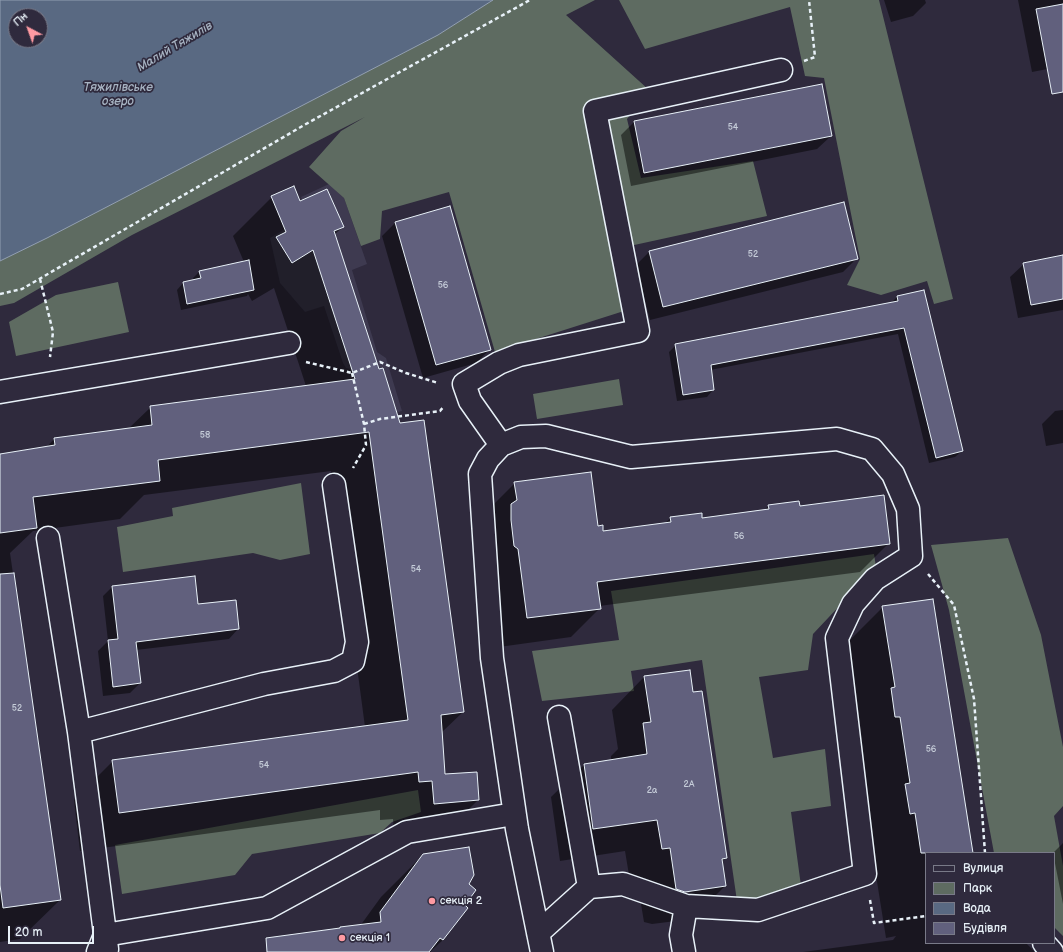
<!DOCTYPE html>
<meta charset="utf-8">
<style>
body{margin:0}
#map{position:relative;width:1063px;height:952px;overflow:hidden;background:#2f2a3d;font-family:"Balsamiq Sans",sans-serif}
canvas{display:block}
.legend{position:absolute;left:925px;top:852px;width:130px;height:92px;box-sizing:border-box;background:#2f2a3d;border:1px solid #797a88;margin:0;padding:5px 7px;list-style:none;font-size:12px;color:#e8f1f8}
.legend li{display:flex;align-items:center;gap:8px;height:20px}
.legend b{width:20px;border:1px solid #797a88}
.north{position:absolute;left:8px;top:8px;width:40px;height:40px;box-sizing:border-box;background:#2f2a3d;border:1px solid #797a88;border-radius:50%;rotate:319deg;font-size:11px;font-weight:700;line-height:16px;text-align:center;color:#e8f1f8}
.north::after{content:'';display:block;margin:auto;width:14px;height:18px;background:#ff9aa2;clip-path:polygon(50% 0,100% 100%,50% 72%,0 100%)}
.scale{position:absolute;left:8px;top:926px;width:86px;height:18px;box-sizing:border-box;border:2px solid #e8f1f8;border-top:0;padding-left:5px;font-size:12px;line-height:14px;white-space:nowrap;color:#e8f1f8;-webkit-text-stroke:3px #2f2a3d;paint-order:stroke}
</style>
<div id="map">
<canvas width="1063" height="952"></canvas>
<ul class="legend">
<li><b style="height:5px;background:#2f2a3d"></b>Вулиця</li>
<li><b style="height:11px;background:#5e6b61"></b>Парк</li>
<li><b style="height:11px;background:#596982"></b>Вода</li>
<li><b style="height:11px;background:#61607d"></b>Будівля</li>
</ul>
<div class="north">Пн</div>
<div class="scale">20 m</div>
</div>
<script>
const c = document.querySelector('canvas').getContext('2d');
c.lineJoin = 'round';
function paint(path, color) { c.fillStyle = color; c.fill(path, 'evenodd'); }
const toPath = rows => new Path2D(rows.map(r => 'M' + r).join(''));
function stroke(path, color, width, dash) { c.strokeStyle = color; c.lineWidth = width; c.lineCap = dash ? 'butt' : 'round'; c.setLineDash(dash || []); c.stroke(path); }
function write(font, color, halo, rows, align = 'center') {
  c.font = font + ' "Balsamiq Sans",sans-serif'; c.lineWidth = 3.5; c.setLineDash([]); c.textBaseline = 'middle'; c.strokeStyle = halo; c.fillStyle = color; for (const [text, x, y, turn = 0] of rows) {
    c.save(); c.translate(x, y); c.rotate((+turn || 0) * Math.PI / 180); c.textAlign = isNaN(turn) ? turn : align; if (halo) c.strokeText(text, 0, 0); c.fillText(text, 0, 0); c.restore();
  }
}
paint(toPath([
 [329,184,344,198,367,264,352,270,377,352,386,358,402,411,368,420,355,370,346,368,343,363,324,306,305,312,280,283,270,238,308,215,301,197]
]), '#3e3a50');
paint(toPath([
 [0,0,595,0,566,15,649,90,627,119,641,178,753,161,767,216,616,249,624,311,495,352,449,192,382,211,380,239,361,246,344,198,309,167,341,131,365,117,132,235,14,303,0,306],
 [16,16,40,16,40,40,16,40],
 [619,0,879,0,953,299,934,304,927,281,881,295,847,285,860,259,824,78,805,76,790,7,645,49],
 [118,282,129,332,16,356,9,322,56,295],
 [619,379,623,405,537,419,533,394],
 [301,483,310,554,280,560,253,553,123,572,117,527,173,516,172,508],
 [1008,538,1041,635,1063,747,1063,806,1054,816,1063,866,1063,936,1054,927,1054,853,994,853,949,610,931,545],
 [874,554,876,567,813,634,808,670,759,677,773,758,825,749,831,806,791,812,801,886,757,904,737,901,702,660,631,671,634,691,542,701,532,651,619,640,611,591],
 [418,790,421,812,392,822,380,833,252,854,235,875,122,894,115,845]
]), '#5e6b61');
const water = toPath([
 [0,0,493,0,438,35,47,238,0,261,0,0],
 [16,16,40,16,40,40,16,40,16,16]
]);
paint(water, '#596982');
stroke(water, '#929fb1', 1);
paint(toPath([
 [884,0,925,0,926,3,913,16,891,22],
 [1018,0,1063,0,1063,66,1032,72],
 [634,122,831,136,817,149,631,186,621,135],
 [272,197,300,203,343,227,334,235,463,712,441,733,444,776,478,800,439,839,395,842,393,819,380,820,380,810,80,851,74,800,113,761,365,727,331,471,144,495,120,519,33,531,10,553,60,900,20,939,0,942,0,455,46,448,54,439,128,429,151,407,306,386,274,288,252,301,248,294,247,296,181,310,177,290,183,283,194,281,193,278,200,271,244,262,233,236],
 [395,223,490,349,476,363,423,378,382,236],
 [649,252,857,258,843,272,650,320,636,265],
 [1063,256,1063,310,1018,318,1010,277,1024,264],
 [923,291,962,451,955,457,929,463,898,334,710,370,713,390,707,397,677,401,669,352,676,345,891,303,897,297],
 [1063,410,1063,443,1046,446,1042,424,1055,411],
 [515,483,597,527,603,532,665,523,671,518,701,519,764,511,768,506,799,507,889,543,860,572,599,606,600,608,571,637,499,647,486,512],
 [112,587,197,605,238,629,229,639,136,650,140,683,130,693,103,696,98,651,108,641,103,596],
 [883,607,972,853,926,853,926,943,1026,943,1035,952,803,952,893,940,896,936,886,938,840,650],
 [644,677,692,694,726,858,721,862,725,886,692,919,652,924,644,922,637,880,630,881,625,851,560,861,551,797,584,765,611,760,611,756,618,749,612,710],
 [691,890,689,893,680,894,680,892],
 [1063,843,1063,904,1053,853],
 [424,854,468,885,463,905,443,940,430,952,274,952,340,928,360,926,381,897]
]), '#0007');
const building = toPath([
 [1063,4,1063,92,1052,94,1036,9,1063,4],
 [822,84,832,136,644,173,634,121,822,84],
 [294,186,300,201,327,189,344,227,334,231,379,369,383,368,400,423,424,420,464,712,441,715,445,774,477,772,479,800,434,804,432,781,419,782,418,772,119,813,112,760,408,720,369,432,158,460,160,481,33,497,37,528,0,533,0,454,55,445,54,438,152,425,150,406,355,379,313,250,292,263,276,237,286,232,271,196,294,186],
 [844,202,858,259,663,307,649,251,844,202],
 [450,206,491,350,436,365,395,222,450,206],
 [1063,255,1063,299,1031,305,1023,263,1063,255],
 [249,260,254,290,187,304,183,282,201,278,199,271,249,260],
 [924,290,963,451,936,458,904,328,711,365,714,390,683,395,675,344,898,301,897,296,924,290],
 [591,472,598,526,603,525,603,531,671,522,670,517,702,513,702,518,769,509,768,505,799,501,800,506,884,495,890,544,597,582,601,609,527,618,518,549,514,546,511,520,511,504,517,500,514,482,591,472],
 [14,573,61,900,3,908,0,885,0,574,14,573],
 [195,576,198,604,236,600,239,629,136,642,141,683,113,687,108,640,118,639,112,586,195,576],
 [933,599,973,853,921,853,915,813,910,814,905,784,910,783,900,717,895,717,891,688,895,687,882,606,933,599],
 [690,670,693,692,702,691,727,858,722,859,726,886,685,892,676,889,670,848,662,849,657,820,593,829,584,764,647,754,643,723,651,722,644,676,690,670],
 [469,847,474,875,469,884,476,890,465,905,468,908,443,940,440,938,429,952,267,952,266,938,340,928,340,927,381,922,380,912,423,854,469,847]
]);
paint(building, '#61607d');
stroke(building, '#e8f1f8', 1);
const minor = toPath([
 [0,392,289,343],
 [501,445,521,437,546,436,631,457,837,439,872,449,893,474,908,509,911,556,875,579,853,604,837,638,865,874,758,910,686,906,623,884,589,887,538,933],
 [48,538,79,732,107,949],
 [559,717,589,887],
 [79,732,264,684,334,671,353,661,357,642,334,485],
 [1044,943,1052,952],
 [98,952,105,935,267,908,407,832,514,814],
 [542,952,517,829,492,658,480,474,488,459,501,445,470,401,464,384,499,363,519,355,638,331,595,111,781,70],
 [684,952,681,935,686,906]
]);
stroke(minor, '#e8f1f8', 25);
stroke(toPath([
 [804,61,815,57,809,0],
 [40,279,53,332,50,357],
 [0,294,22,289,306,124,530,0],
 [306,362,352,373,380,362,406,373,438,383],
 [352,373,364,424,366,445,353,468],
 [364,424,380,419,440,411,444,406],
 [928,574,954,605,974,699,985,853],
 [870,900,874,923,926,916]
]), '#e8f1f8', 2.5, [4, 3]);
stroke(minor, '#2f2a3d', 22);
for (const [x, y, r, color] of [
 [432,901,4,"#ff9aa2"],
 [342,938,4,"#ff9aa2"]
]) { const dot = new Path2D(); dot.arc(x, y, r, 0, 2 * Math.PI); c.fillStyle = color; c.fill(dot); stroke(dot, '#2f2a3d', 1.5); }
write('9px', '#c6cdd9', null, [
 ["54",733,128],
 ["52",753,255],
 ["56",443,286],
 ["58",205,436],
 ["56",739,537],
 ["54",416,570],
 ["52",17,709],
 ["56",931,750],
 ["54",264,766],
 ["2А",689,785],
 ["2а",652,791]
]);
write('11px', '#e8f1f8', '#2f2a3d', [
 ["секція 2",440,901],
 ["секція 1",350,938]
], 'left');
write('italic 12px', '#a8b4c3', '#2f2a3d', [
 ["Малий Тяжилів",175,47,-31],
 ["Тяжилівське",118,88],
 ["озеро",118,102]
]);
</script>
